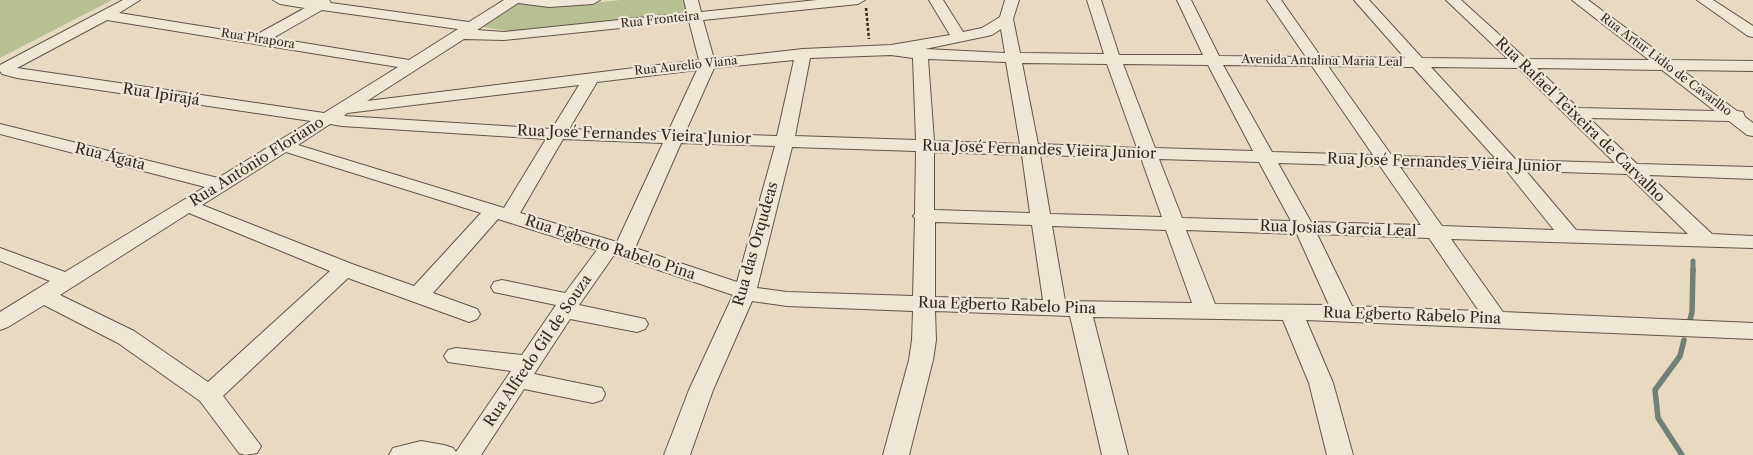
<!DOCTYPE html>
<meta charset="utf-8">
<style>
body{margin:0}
canvas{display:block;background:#e7dac0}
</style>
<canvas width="1753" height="455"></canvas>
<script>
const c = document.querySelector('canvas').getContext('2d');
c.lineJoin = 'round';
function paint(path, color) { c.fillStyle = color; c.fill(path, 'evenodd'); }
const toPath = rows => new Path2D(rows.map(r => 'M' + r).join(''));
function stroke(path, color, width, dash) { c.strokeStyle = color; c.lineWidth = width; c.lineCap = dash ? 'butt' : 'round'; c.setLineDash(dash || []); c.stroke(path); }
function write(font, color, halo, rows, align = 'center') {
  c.font = font + ' "Libre Caslon Text",serif'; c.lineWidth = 4.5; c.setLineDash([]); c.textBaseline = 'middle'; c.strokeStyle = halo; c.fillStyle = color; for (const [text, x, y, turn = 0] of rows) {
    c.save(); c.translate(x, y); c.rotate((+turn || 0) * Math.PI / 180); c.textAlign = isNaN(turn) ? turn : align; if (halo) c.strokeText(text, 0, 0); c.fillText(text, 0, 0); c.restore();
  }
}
paint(toPath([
 [0,0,112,0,0,58],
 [621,0,685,0,688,15,515,32,483,27,518,4,551,7]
]), '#b6c092');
stroke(toPath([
 [1693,271,1693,261]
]), '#718074', 5);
stroke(toPath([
 [1690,320,1692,312,1693,269],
 [1682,455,1658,418,1655,390,1680,356,1684,340]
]), '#718074', 5.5);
const minor = toPath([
 [123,0,140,0,119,13,256,35,305,8,280,4,273,0,329,0,331,3,469,22,504,0,600,0,593,4,549,7,518,3,477,30,504,32,687,13,684,0,698,0,701,12,817,0,865,0,858,4,703,20,714,59,803,49,891,45,950,35,929,0,943,0,963,32,982,28,1000,17,1005,0,1019,0,1013,19,1020,53,1104,54,1087,0,1101,0,1119,55,1203,55,1177,0,1191,0,1219,56,1306,57,1267,0,1281,0,1321,57,1405,58,1354,0,1369,0,1422,58,1508,59,1446,0,1461,0,1526,59,1649,60,1572,0,1588,0,1669,60,1753,61,1753,71,1682,70,1737,111,1743,112,1745,117,1753,123,1753,136,1747,135,1729,121,1589,118,1637,164,1753,167,1753,179,1649,175,1712,234,1753,236,1753,248,1451,239,1503,312,1753,323,1753,339,1306,320,1333,383,1353,455,1327,455,1309,383,1283,320,1093,317,1128,455,1102,455,1070,316,935,311,936,340,933,360,909,455,883,455,909,360,912,340,913,311,787,306,752,301,713,390,690,455,664,455,689,390,733,295,614,255,579,305,645,319,648,324,645,329,637,332,570,319,534,374,602,388,605,394,602,400,593,403,524,389,481,455,389,455,393,448,421,441,444,445,453,448,456,452,511,371,448,362,444,356,448,350,456,348,522,355,556,305,494,292,491,287,494,282,502,280,565,293,597,250,498,219,433,293,477,309,480,314,477,319,469,322,461,319,348,278,223,396,261,446,257,453,245,455,239,453,200,401,118,343,44,305,8,327,0,330,0,312,50,281,0,261,0,248,65,272,205,187,0,134,0,124,218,178,311,121,17,78,2,74,0,71,0,65,123,0],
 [322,10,458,29,409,60,273,38,322,10],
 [107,20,398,67,324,113,17,68,107,20],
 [689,21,699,60,367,101,464,39,504,40,689,21],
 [1001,29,1005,53,925,49,992,35,1001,29],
 [891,55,913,58,916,140,795,136,810,58,891,55],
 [928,59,1006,62,1020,144,934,141,928,59],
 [794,60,777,136,685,133,714,68,794,60],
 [1022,63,1107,64,1137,148,1038,144,1022,63],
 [1123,64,1208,65,1253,151,1155,148,1123,64],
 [1223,65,1312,66,1373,155,1272,152,1223,65],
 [1328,66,1413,67,1496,159,1392,156,1328,66],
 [1431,67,1518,68,1615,163,1516,160,1431,67],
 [1537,68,1662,70,1715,111,1578,108,1537,68],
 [697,70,668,132,569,129,597,82,697,70],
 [579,85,552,129,344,116,347,113,579,85],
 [330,124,342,126,546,139,504,208,298,145,330,124],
 [563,139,663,143,617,242,520,213,563,139],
 [681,143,775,146,737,282,635,248,681,143],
 [792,147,916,151,915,214,913,216,915,218,913,296,787,292,757,288,792,147],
 [286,152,481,213,414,286,352,264,202,205,286,152],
 [934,152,1022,155,1030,213,934,210,934,152],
 [1040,155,1141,158,1162,217,1050,214,1040,155],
 [1159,159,1259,162,1291,221,1182,218,1159,159],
 [1278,163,1380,166,1421,225,1311,222,1278,163],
 [1400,167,1506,170,1554,230,1442,226,1400,167],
 [1526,171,1627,174,1688,234,1576,230,1526,171],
 [189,213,330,271,208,382,134,331,60,295,189,213],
 [935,222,1032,225,1043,300,935,297,935,222],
 [1052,226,1166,230,1192,303,1065,301,1052,226],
 [1186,230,1297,234,1329,305,1215,304,1186,230],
 [1317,234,1429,238,1479,311,1352,306,1317,234],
 [1697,0,1713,0,1753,26,1753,37,1748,36,1697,0]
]);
stroke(minor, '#625449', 2);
stroke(toPath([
 [866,8,869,39]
]), '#362821', 2.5, [3, 2]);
paint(minor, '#efe7d6');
write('12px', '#362821', '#efe7d6', [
 ["Rua Fronteira",660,20,-6],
 ["Rua Pirapora",258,39,9],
 ["Avenida Antalina Maria Leal",1322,61,1],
 ["Rua Artur Lidio de Cavarlho",1666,65,37],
 ["Rua Aurelio Viana",686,66,-6]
]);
write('15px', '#362821', '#efe7d6', [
 ["Rua Ipirajá",161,95,9],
 ["Rua Rafael Teixeira de Carvalho",1580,120,44],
 ["Rua José Fernandes Vieira Junior",634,135,2],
 ["Rua José Fernandes Vieira Junior",1039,150,2],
 ["Rua Ágata",110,157,14],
 ["Rua Antônio Floriano",257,162,-32],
 ["Rua José Fernandes Vieira Junior",1444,163,2],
 ["Rua Josias Garcia Leal",1338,229,2],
 ["Rua das Orqudeas",756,244,-74],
 ["Rua Egberto Rabelo Pina",610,248,18],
 ["Rua Egberto Rabelo Pina",1007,306,2],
 ["Rua Egberto Rabelo Pina",1412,316,2],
 ["Rua Alfredo Gil de Souza",538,351,-56]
]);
</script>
